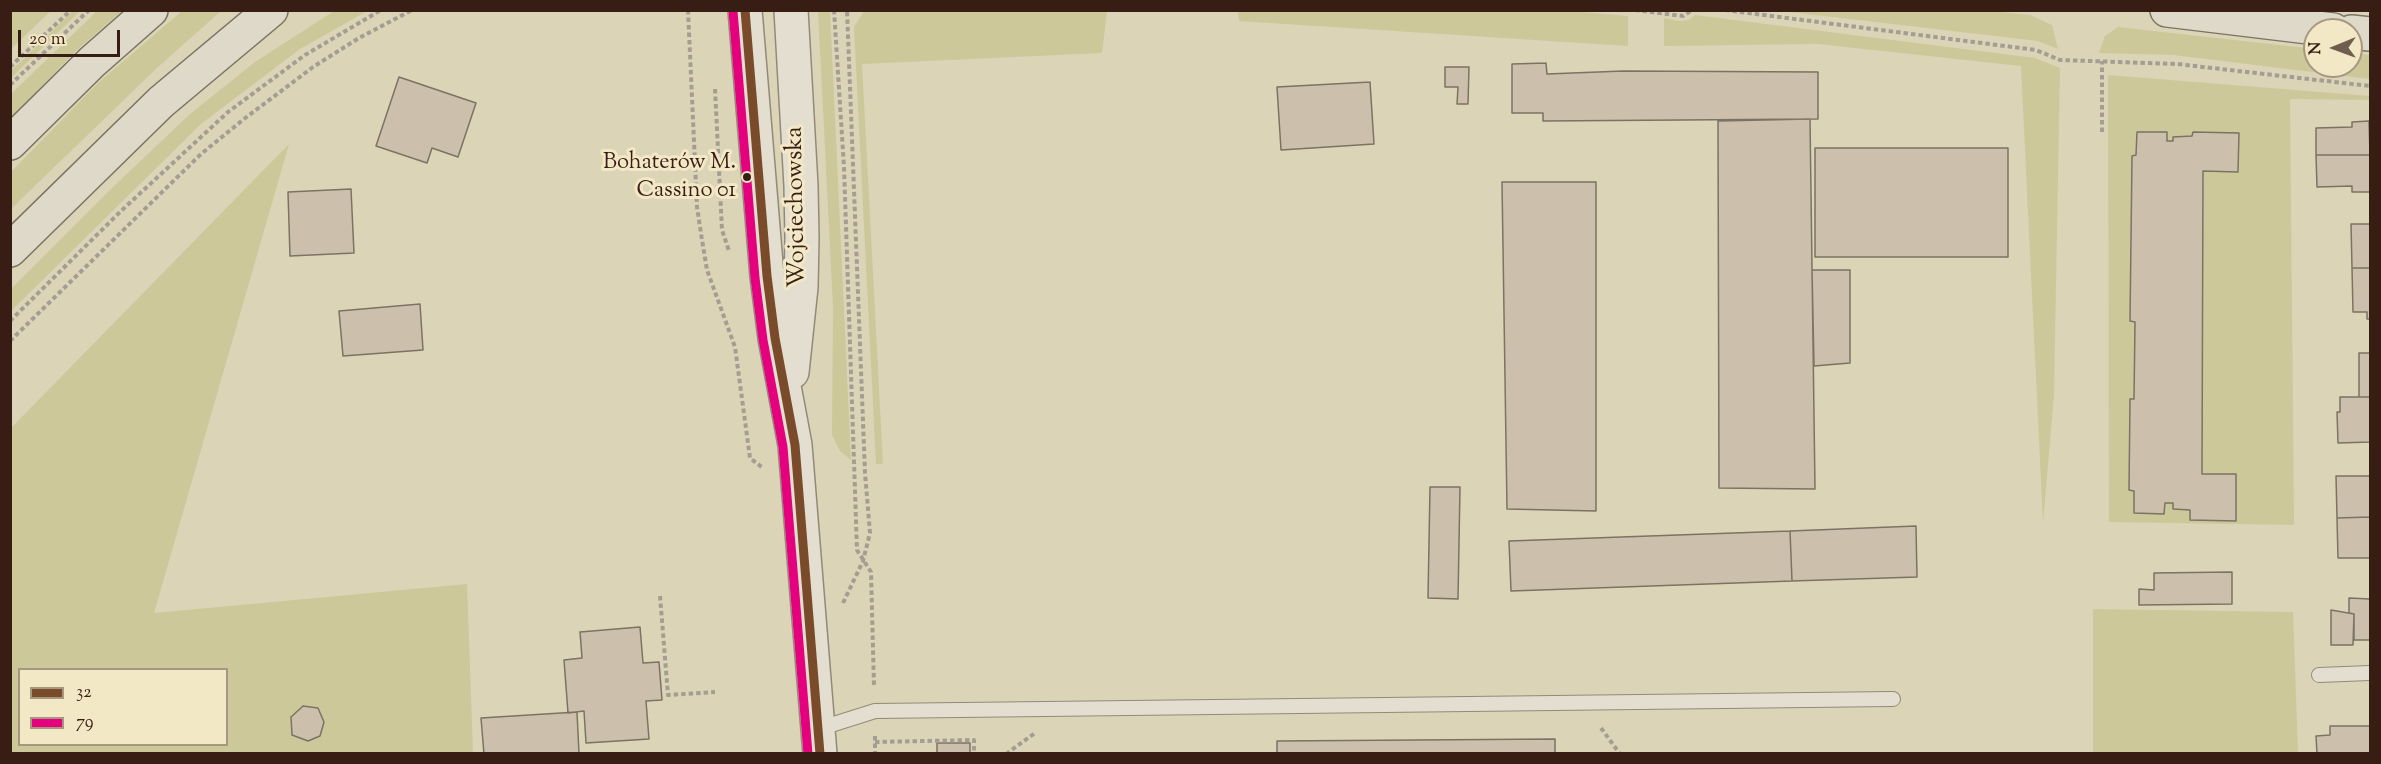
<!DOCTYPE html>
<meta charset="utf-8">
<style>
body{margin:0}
#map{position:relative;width:2381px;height:764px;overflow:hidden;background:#dcd4b7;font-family:"Sorts Mill Goudy",serif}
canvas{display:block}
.frame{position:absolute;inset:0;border:12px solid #371d14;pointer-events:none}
.legend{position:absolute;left:18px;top:668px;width:210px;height:78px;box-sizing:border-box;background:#f2e8c6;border:2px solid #a7977f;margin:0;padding:8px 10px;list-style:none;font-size:18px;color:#371d14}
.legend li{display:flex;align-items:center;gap:12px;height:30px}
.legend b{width:30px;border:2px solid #a7977f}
.north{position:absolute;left:2303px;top:18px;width:60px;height:60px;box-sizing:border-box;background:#f2e8c6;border:2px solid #a7977f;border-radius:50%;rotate:269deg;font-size:16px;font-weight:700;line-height:24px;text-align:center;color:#371d14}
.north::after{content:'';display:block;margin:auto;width:21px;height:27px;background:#715d4d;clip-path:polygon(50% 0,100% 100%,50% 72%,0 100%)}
.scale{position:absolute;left:18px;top:30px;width:102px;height:27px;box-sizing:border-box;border:3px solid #371d14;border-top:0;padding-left:8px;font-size:18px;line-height:21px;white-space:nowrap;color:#371d14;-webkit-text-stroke:4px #f2e8c6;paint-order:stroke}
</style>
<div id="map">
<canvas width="2381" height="764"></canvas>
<div class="frame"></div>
<ul class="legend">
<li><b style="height:8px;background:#7a4b2a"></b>32</li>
<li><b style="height:8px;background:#e5007d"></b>79</li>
</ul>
<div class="north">N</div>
<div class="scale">20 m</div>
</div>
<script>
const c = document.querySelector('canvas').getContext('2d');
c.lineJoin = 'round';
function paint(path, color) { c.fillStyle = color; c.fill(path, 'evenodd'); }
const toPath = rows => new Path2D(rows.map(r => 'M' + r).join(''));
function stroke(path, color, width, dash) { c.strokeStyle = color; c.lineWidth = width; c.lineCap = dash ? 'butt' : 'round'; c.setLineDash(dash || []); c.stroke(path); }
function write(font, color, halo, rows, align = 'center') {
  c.font = font + ' "Sorts Mill Goudy",serif'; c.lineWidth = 6; c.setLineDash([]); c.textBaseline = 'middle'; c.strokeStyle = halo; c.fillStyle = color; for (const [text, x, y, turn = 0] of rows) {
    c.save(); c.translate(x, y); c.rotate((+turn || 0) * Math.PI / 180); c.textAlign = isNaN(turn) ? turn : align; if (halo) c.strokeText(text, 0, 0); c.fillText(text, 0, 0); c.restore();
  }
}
paint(toPath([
 [11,10,51,10,51,11,11,49],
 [74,10,80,11,11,78,11,71],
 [97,11,122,11,79,48,11,117,11,94],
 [182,11,221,11,158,67,11,209,11,172,98,83],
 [334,11,367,11,300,49,201,124,11,311,11,289,113,187,190,114,255,62],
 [818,11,830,11,851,460,840,451,832,435,833,306],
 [864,11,1107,11,1102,53,862,64,883,464,876,464,854,27],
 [1238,11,1570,11,1628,16,1628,46,1239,21],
 [1991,11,2030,15,2052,25,2058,49,2038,41,1781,11],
 [1695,15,2035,58,2060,68,2054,394,2043,523,2021,66,1818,44,1664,46,1664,18,1679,21,1689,20],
 [2118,27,2315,49,2315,66,2351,66,2351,53,2370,55,2370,79,2173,55,2099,53,2105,36],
 [2108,75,2370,96,2370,100,2290,99,2294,525,2109,522],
 [289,144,154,613,467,584,473,753,11,753,10,429],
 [20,670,226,670,226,744,20,744],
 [2093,609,2293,612,2298,753,2093,753]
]), '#ccc89a');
const building = toPath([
 [1546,63,1547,74,1623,71,1818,72,1818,119,1543,121,1543,113,1512,113,1512,64,1546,63],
 [1445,67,1469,67,1468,104,1457,104,1458,87,1445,87,1445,67],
 [399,77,476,103,458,157,432,148,427,163,376,146,399,77],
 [1370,82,1374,144,1281,150,1277,87,1370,82],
 [1810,119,1815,489,1719,488,1718,121,1810,119],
 [2369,121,2370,155,2316,155,2316,128,2352,127,2352,122,2369,121],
 [2137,132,2167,132,2167,141,2173,141,2173,137,2192,136,2193,132,2239,133,2238,172,2203,171,2202,474,2236,474,2236,521,2190,520,2190,510,2173,509,2173,503,2165,503,2164,514,2134,513,2134,491,2129,490,2130,399,2134,399,2135,322,2130,321,2132,156,2136,155,2137,132],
 [1815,148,2008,148,2008,257,1815,257,1815,148],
 [2316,155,2370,155,2370,192,2352,192,2352,186,2317,187,2316,155],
 [1502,182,1596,182,1596,511,1507,509,1502,182],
 [351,189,354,253,290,256,288,192,351,189],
 [2351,224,2370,224,2370,268,2352,268,2351,224],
 [2352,268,2370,268,2370,319,2367,319,2367,312,2353,312,2352,268],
 [1812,270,1850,270,1850,363,1814,366,1812,270],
 [420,304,423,350,343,356,339,311,420,304],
 [2359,353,2370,353,2370,397,2359,397,2359,353],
 [2340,397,2370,397,2370,442,2338,443,2337,412,2340,412,2340,397],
 [2336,476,2370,476,2370,517,2337,518,2336,476],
 [1430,487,1460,487,1458,599,1428,598,1430,487],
 [2370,517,2370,558,2338,558,2337,518,2370,517],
 [1916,526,1917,577,1792,581,1790,531,1916,526],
 [1790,531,1792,581,1511,591,1509,541,1790,531],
 [2232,572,2232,604,2139,605,2139,589,2154,590,2154,573,2232,572],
 [2349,598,2370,599,2370,640,2354,640,2354,614,2349,613,2349,598],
 [2331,610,2354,614,2353,645,2331,645,2331,610],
 [640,627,643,663,659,662,662,700,646,701,649,739,586,743,584,711,568,713,564,660,582,658,580,632,640,627],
 [303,706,318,708,324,722,320,736,308,741,292,735,291,717,303,706],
 [577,712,579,754,484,754,481,718,577,712],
 [2330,726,2370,726,2370,754,2317,754,2316,736,2330,735,2330,726],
 [1555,739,1555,754,1277,754,1277,741,1555,739],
 [937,743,970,743,970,754,937,754,937,743]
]);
paint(building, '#ccbfab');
stroke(building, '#7b7363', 1.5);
const service = toPath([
 [2319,675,2370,673],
 [818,729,875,711,1893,699]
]);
const tertiary = toPath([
 [745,10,767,276,775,338,795,445,820,754],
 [791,10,801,186,802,238,801,287,792,372]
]);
const primary = toPath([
 [2167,10,2333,30],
 [2351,32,2370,34],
 [10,143,92,62,151,10],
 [10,250,161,102,271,10]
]);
stroke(service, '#928a79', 16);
stroke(tertiary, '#928a79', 36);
stroke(primary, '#7b7363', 36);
stroke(toPath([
 [688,10,697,207,702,240,707,270,735,347,750,458,763,468],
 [834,10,844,167,857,550,871,572,874,686],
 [1635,10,1683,16,1692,10],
 [1725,10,2036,50,2060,60,2177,64,2370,86],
 [10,67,71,10],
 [10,85,89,10],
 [715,89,722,230,729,251],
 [2102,132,2102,61],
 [10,321,121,211,228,112,305,55,381,10],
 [10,341,201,154,244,119,313,67,359,38,412,10],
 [660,596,668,695,715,692],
 [843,603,863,561,870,533,865,473,847,10],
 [1601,728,1620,754],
 [875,736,875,754],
 [875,742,974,740,974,754],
 [1006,754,1035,733]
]), '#a49e92', 4, [4.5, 3]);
stroke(service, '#e3ded0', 14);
stroke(tertiary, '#e3ded0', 33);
stroke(primary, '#ded9c8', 33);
stroke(toPath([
 [745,10,767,276,775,338,795,445,820,754]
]), '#7a4b2a', 9);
stroke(toPath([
 [733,11,755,278,763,340,783,447,808,754]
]), '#e5007d', 9);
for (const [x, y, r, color] of [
 [747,177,5,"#371d14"]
]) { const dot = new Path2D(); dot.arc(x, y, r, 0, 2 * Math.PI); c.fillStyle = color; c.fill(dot); stroke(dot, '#f2e8c6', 2); }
write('22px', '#371d14', '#f2e8c6', [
 ["Bohaterów M.",736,164],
 ["Cassino 01",736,192]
], 'right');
write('24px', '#371d14', '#f2e8c6', [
 ["Wojciechowska",798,207,-91]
]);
</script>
